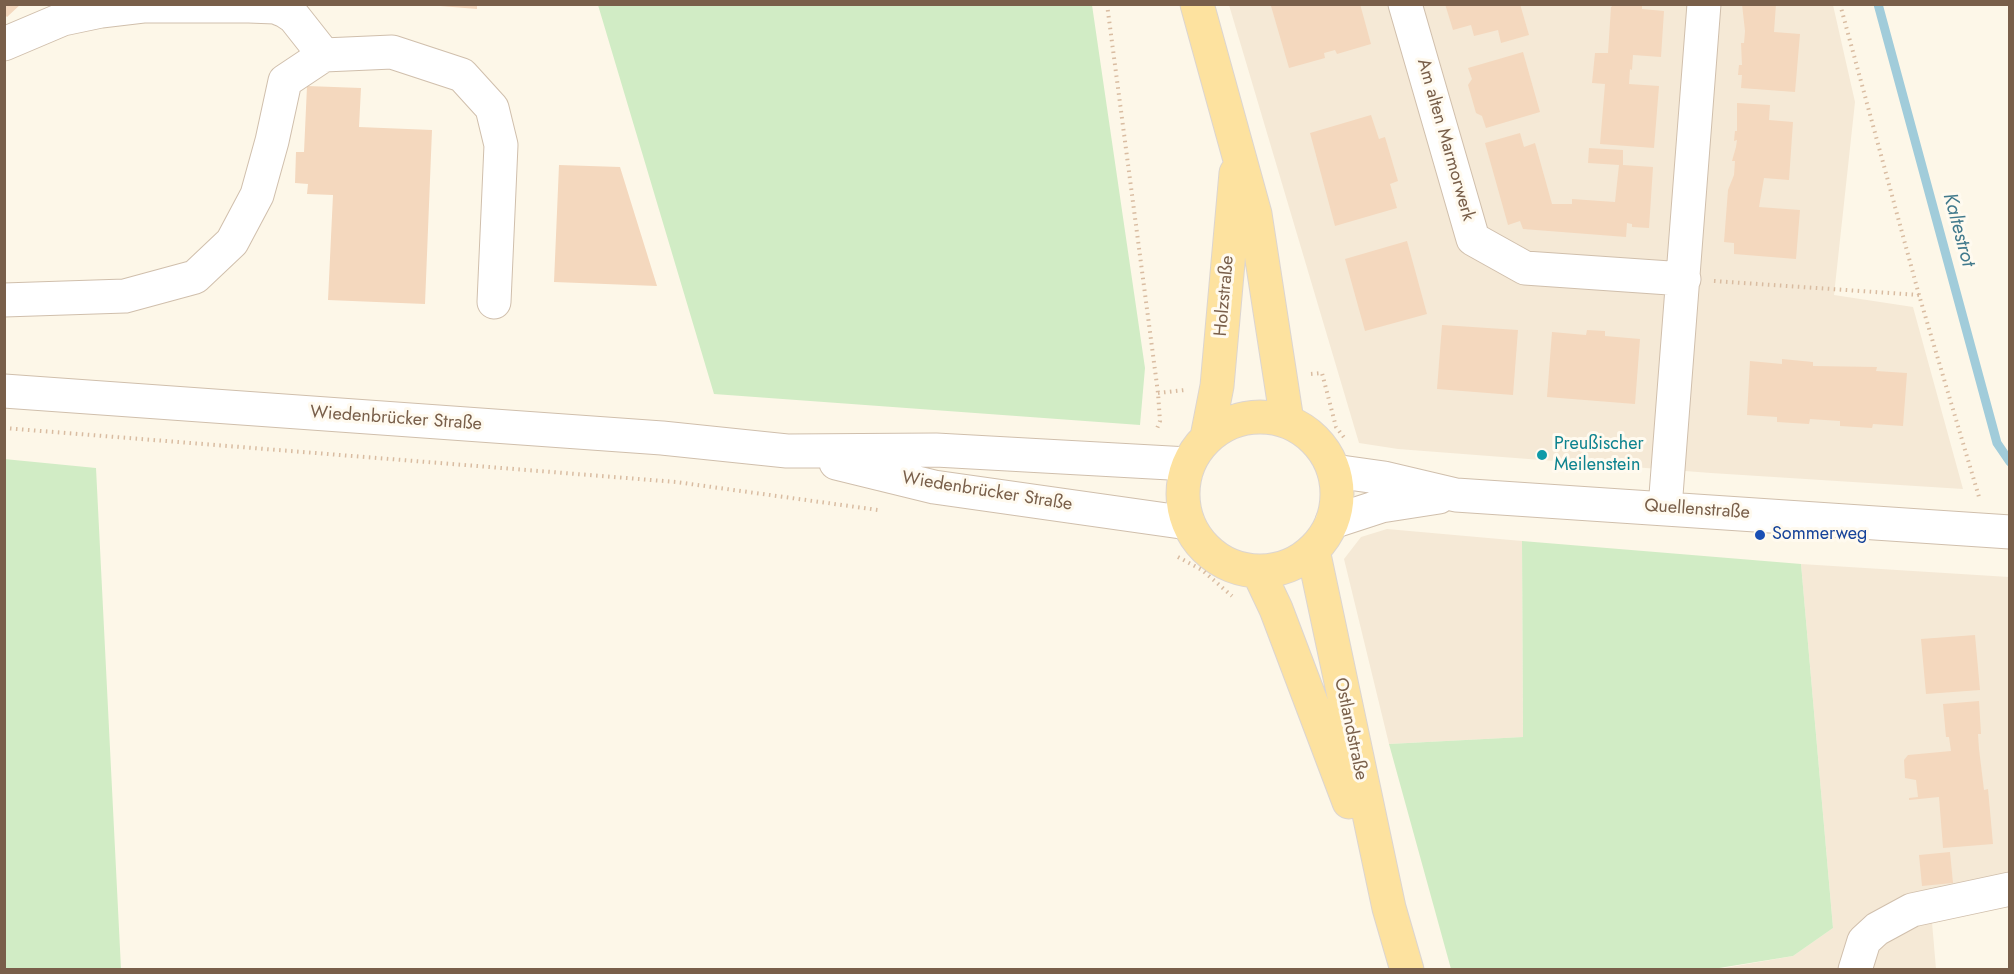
<!DOCTYPE html>
<meta charset="utf-8">
<style>
body{margin:0}
#map{position:relative;width:2014px;height:974px;overflow:hidden;background:#fdf7e8;font-family:Jost,sans-serif}
canvas{display:block}
.frame{position:absolute;inset:0;border:6px solid #795f4a;pointer-events:none}
</style>
<div id="map">
<canvas width="2014" height="974"></canvas>
<div class="frame"></div>
</div>
<script>
const c = document.querySelector('canvas').getContext('2d');
c.lineJoin = 'round';
function paint(path, color) { c.fillStyle = color; c.fill(path, 'evenodd'); }
const toPath = rows => new Path2D(rows.map(r => 'M' + r).join(''));
function stroke(path, color, width, dash) { c.strokeStyle = color; c.lineWidth = width; c.lineCap = dash ? 'butt' : 'round'; c.setLineDash(dash || []); c.stroke(path); }
function write(font, color, halo, rows, align = 'center') {
  c.font = font + ' Jost,sans-serif'; c.lineWidth = 6; c.setLineDash([]); c.textBaseline = 'middle'; c.strokeStyle = halo; c.fillStyle = color; for (const [text, x, y, turn = 0] of rows) {
    c.save(); c.translate(x, y); c.rotate((+turn || 0) * Math.PI / 180); c.textAlign = isNaN(turn) ? turn : align; if (halo) c.strokeText(text, 0, 0); c.fillText(text, 0, 0); c.restore();
  }
}
paint(toPath([
 [1229,5,1833,5,1855,102,1834,295,1913,307,1963,489,1711,473,1398,449,1359,443],
 [1387,529,1522,541,1523,737,1389,744,1344,559,1361,537],
 [1801,564,2009,577,2009,880,1932,922,1936,969,1713,970,1793,956,1833,928]
]), '#f5e9d6');
paint(toPath([
 [598,5,1092,5,1145,368,1140,425,714,394],
 [4,459,96,468,121,969,5,969],
 [1522,541,1801,564,1833,928,1793,956,1713,969,1451,969,1389,744,1523,737]
]), '#d1ecc5');
stroke(toPath([
 [1878,4,1997,443,2010,462]
]), '#a1ccda', 9);
paint(toPath([
 [4,4,21,4,7,17,4,14],
 [416,4,477,4,477,9],
 [1276,4,1360,4,1371,44,1337,54,1335,50,1324,53,1325,58,1289,68,1271,6],
 [1445,4,1520,4,1529,35,1501,43,1498,30,1474,36,1471,25,1453,30],
 [1615,4,1642,4,1642,9,1664,11,1661,57,1633,55,1632,70,1630,69,1629,84,1659,86,1654,148,1600,144,1605,84,1592,83,1595,53,1608,53,1611,7],
 [1742,4,1776,4,1774,32,1800,34,1795,92,1741,88,1742,75,1738,75,1739,65,1742,65,1741,43,1744,43,1745,31],
 [1523,52,1540,112,1486,128,1482,116,1476,113,1468,85,1472,79,1468,68],
 [307,86,361,88,359,127,432,130,425,304,328,300,333,195,307,194,308,184,295,183,296,152,304,152],
 [1737,103,1770,105,1769,120,1793,122,1789,180,1764,178,1759,207,1800,210,1796,259,1734,254,1734,243,1724,242,1728,190,1734,175,1735,161,1732,161,1736,147,1737,140,1734,141,1735,131,1737,131],
 [1371,115,1379,139,1385,137,1398,181,1390,184,1397,208,1335,226,1310,133],
 [1520,133,1524,147,1535,143,1552,204,1572,204,1572,199,1615,202,1619,165,1588,163,1589,148,1623,150,1623,165,1653,167,1649,228,1632,227,1632,224,1627,223,1626,237,1523,229,1520,221,1508,225,1485,143],
 [559,165,620,167,657,286,554,282],
 [1407,241,1427,314,1365,331,1345,259],
 [1442,325,1518,330,1513,395,1437,389],
 [1587,330,1605,331,1605,336,1640,339,1635,404,1547,397,1552,332,1586,335],
 [1782,359,1813,362,1813,366,1877,367,1876,371,1907,373,1903,426,1873,424,1872,428,1840,426,1840,421,1810,419,1809,424,1777,422,1777,417,1747,415,1750,361,1782,364],
 [1975,635,1980,690,1926,694,1921,639],
 [1979,701,1981,734,1978,734,1979,749,1984,790,1988,789,1993,844,1943,848,1939,797,1909,800,1909,798,1918,797,1916,780,1905,778,1904,760,1908,755,1951,751,1949,737,1946,737,1943,704],
 [1950,852,1953,883,1922,886,1919,855]
]), '#f4d8be');
const minor = toPath([
 [1405,4,1473,239,1525,268,1684,279],
 [4,44,63,19,101,11,143,6,249,6,275,7,285,11,294,17,324,55],
 [4,300,125,296,195,277,232,242,257,195,272,141,285,81,324,55,392,52,462,75,492,108,501,145,494,302],
 [4,391,662,438,787,451,936,450,1188,464],
 [836,463,934,487,1188,523],
 [1334,471,1384,478,1456,495,2010,532],
 [1665,508,1704,4],
 [1332,522,1381,506,1439,497],
 [1855,970,1864,941,1877,929,1912,910,2010,889]
]);
const major = toPath([
 [1197,4,1255,214,1287,421],
 '1183 494a77 77 0 1 1 154 0a77 77 0 1 1-154 0Z',
 [1207,437,1217,386,1236,173],
 [1313,550,1389,908,1407,970],
 [1258,571,1276,609,1349,802]
]);
stroke(minor, '#d0bfac', 35);
stroke(major, '#dcd5d0', 35);
stroke(toPath([
 [1107,4,1158,393,1160,421,1156,431],
 [1840,4,1919,295,1979,497],
 [1714,281,1919,295],
 [1311,374,1322,373,1336,427,1346,440],
 [1158,393,1185,390],
 [4,428,676,482,878,510],
 [1178,557,1202,570,1232,596]
]), '#d9bca1', 4, [1.5, 4.5]);
stroke(minor, '#fff', 33);
stroke(major, '#fde29f', 33);
for (const [x, y, r, color] of [
 [1542,455,6,"#0f9aa8"],
 [1760,535,6,"#1a4fb4"]
]) { const dot = new Path2D(); dot.arc(x, y, r, 0, 2 * Math.PI); c.fillStyle = color; c.fill(dot); stroke(dot, '#fffaef', 2); }
write('18px', '#795f4a', '#fffaef', [
 ["Am alten Marmorwerk",1445,140,74],
 ["Holzstraße",1225,296,-85],
 ["Wiedenbrücker Straße",396,419,4],
 ["Wiedenbrücker Straße",987,492,9],
 ["Quellenstraße",1697,510,4],
 ["Ostlandstraße",1350,729,78]
]);
write('18px', '#0d838f', '#fffaef', [
 ["Preußischer",1554,445],
 ["Meilenstein",1554,466]
], 'left');
write('18px', '#164399', '#fffaef', [
 ["Sommerweg",1772,535]
], 'left');
write('italic 20px', '#427a8c', '#fffaef', [
 ["Kaltestrot",1958,230,75]
]);
</script>
